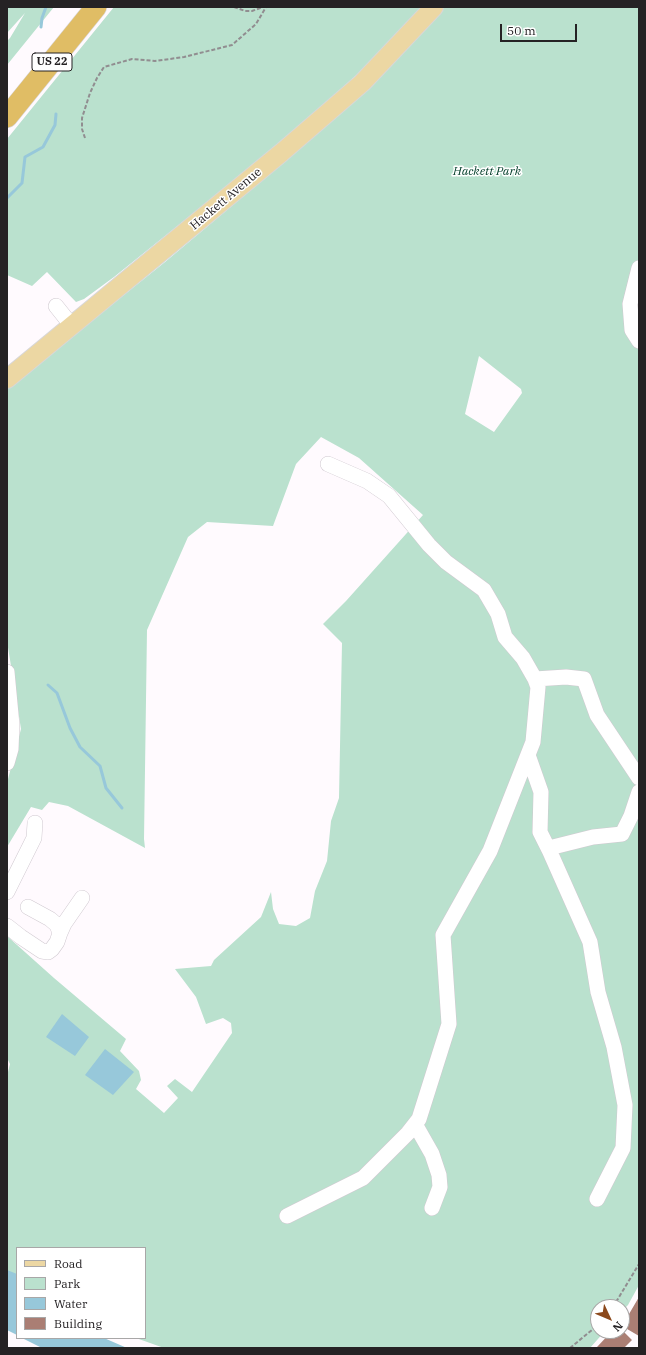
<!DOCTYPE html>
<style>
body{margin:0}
#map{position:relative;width:646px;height:1355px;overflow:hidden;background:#fffafe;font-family:"IBM Plex Serif",serif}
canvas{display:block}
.frame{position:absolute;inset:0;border:8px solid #252224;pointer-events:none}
.legend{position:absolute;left:16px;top:1247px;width:130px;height:92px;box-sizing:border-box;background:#fff;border:1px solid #a8a7a7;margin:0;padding:5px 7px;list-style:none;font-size:12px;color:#252224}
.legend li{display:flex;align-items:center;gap:8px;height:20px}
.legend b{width:20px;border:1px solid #a8a7a7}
.north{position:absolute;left:590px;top:1299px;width:40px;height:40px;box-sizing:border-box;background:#fff;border:1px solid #a8a7a7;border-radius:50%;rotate:134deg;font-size:11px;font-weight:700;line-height:16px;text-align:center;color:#252224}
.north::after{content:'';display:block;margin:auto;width:14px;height:18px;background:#8c491c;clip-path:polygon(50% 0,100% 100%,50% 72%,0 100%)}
.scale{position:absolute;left:500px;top:24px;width:77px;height:18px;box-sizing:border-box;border:2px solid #252224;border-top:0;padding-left:5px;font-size:12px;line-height:14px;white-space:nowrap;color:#252224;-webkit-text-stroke:3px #fff;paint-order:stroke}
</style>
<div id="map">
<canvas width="646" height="1355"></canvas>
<div class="frame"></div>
<ul class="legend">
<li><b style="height:5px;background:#ecd7a3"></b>Road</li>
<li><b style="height:11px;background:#bae1ce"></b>Park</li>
<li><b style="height:11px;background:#97c8da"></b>Water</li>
<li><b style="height:11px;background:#aa7e74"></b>Building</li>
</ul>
<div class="north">N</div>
<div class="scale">50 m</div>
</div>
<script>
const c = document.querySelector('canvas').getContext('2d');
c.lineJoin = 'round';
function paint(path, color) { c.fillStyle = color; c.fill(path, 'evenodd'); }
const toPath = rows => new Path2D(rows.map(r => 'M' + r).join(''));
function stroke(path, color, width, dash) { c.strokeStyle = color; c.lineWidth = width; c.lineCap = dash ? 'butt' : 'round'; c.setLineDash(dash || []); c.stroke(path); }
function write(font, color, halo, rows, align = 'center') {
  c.font = font + ' "IBM Plex Serif",serif'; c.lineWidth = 3; c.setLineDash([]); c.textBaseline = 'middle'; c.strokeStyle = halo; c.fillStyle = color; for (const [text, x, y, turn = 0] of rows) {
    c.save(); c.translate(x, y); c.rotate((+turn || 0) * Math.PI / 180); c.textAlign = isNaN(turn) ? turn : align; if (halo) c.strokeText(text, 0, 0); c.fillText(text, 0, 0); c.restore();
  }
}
paint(toPath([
 [7,7,54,7,7,65,7,41,10,38,25,13,7,33],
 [114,7,422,7,361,71,273,149,114,277,84,299,76,302,47,272,32,286,7,275,7,139],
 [434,7,639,7,639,1285,628,1305,622,1311,622,1307,598,1307,598,1331,605,1331,590,1348,164,1348,136,1338,145,1338,145,1248,17,1248,17,1275,7,1277,7,1076,10,1064,7,1058,7,936,54,978,126,1039,120,1051,139,1071,141,1080,136,1089,164,1113,178,1098,167,1086,175,1079,192,1092,232,1033,231,1023,223,1018,206,1024,196,997,175,969,211,966,214,960,261,917,271,892,273,909,279,924,296,926,310,918,315,891,327,861,331,821,339,798,342,643,323,624,346,601,423,515,359,458,321,437,296,464,273,526,207,522,188,537,147,630,144,839,145,848,68,806,49,802,42,810,31,807,7,847,7,783,21,729,7,641,7,389,165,262,289,158,343,108],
 [479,356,521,389,522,393,494,432,465,414]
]), '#bae1ce');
paint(toPath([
 [62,1014,89,1037,75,1056,46,1037],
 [105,1049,134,1072,113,1095,85,1075],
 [7,1270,17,1274,17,1335,7,1330],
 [22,1338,104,1338,127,1348,42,1348]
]), '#97c8da');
stroke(toPath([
 [41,27,42,18,46,7],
 [7,198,22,183,25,157,43,147,55,125,56,114],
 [48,685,57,693,70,728,80,747,100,766,106,788,122,808]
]), '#97c8da', 3);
paint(toPath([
 [639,1297,639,1336,622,1326],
 [612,1331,623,1331,632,1340,624,1348,598,1348,597,1347]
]), '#aa7e74');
const minor = toPath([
 [639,268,630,304,632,330,639,341],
 [56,306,72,326],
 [7,672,12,725,11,749,7,763],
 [535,679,566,677,584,679,597,715,639,778],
 [528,755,541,792,540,832,550,852,590,942,598,992,614,1047,625,1105,623,1148,597,1199],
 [549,848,593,837,622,834,631,816,639,792],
 [7,892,34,838,35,823],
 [7,926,21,937,42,951,48,952,52,949,57,942,60,933,57,925,50,919,28,907],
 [60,933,64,924,82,898],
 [415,1124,432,1154,439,1175,440,1187,432,1208],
 [287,1216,363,1178,408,1133,419,1119,449,1024,443,935,490,851,533,742,538,687,535,679,523,658,505,637,498,614,484,590,446,562,429,545,389,496,367,481,328,464]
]);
const major = toPath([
 [7,379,281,153,362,83,434,7]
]);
const highway = toPath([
 [7,117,96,7]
]);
stroke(minor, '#d0c9d0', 16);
stroke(major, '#d8d7d8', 20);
stroke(highway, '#d8d7d8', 22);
stroke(toPath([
 [234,7,245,11,252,11,263,7],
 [85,138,82,129,82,118,90,93,97,78,104,67,132,59,155,61,184,57,232,45,256,24,266,7],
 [613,1307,639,1264],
 [570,1348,598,1325]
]), '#918d90', 2, [4, 2]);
stroke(minor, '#fff', 15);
stroke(major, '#ecd7a3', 18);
stroke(highway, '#e0bd65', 21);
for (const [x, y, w] of [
 [52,62,40]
]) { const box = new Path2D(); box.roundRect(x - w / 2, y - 9, w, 18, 3); c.fillStyle = '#fff'; c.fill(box); stroke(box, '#252224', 1); }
write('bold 11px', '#252224', null, [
 ["US 22",52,62]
]);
write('italic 12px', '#003d28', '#fff', [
 ["Hackett Park",487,172]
]);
write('12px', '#252224', '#fff', [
 ["Hackett Avenue",226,199,-40]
]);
</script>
